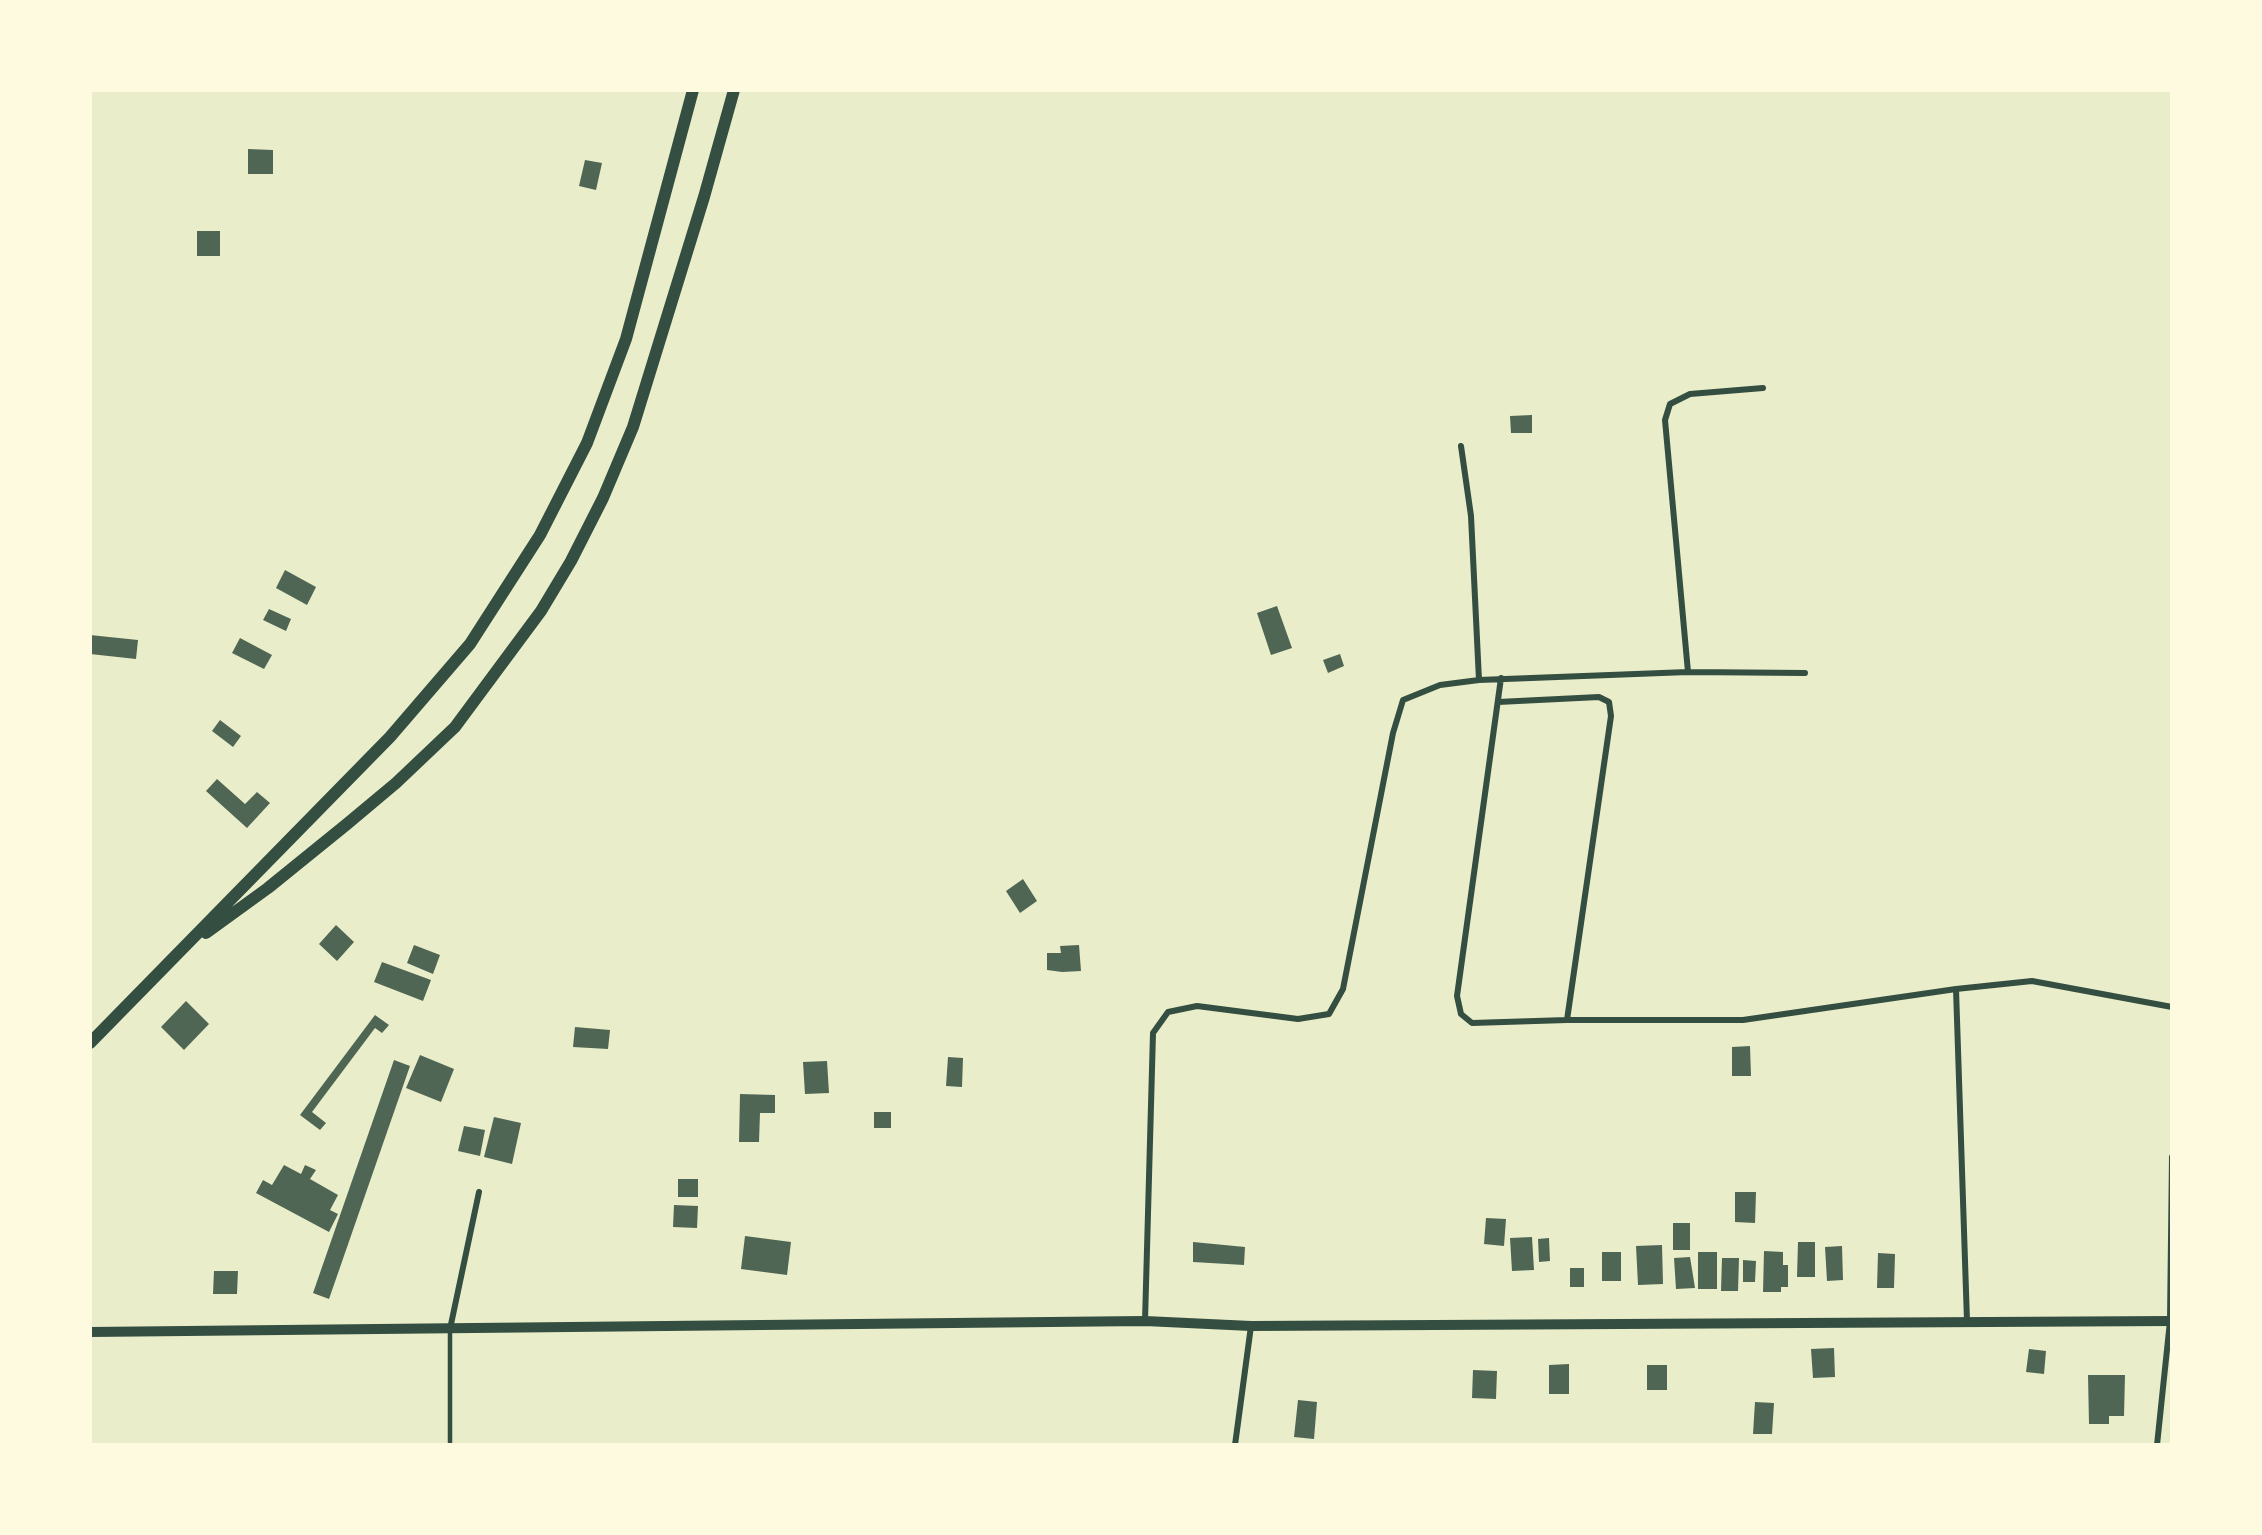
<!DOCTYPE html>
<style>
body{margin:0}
#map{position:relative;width:2262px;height:1535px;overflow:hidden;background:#e9edc9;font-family:"Fira Sans",sans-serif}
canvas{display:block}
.frame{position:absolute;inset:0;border:92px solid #fefae0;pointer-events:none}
</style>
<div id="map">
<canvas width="2262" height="1535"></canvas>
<div class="frame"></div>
</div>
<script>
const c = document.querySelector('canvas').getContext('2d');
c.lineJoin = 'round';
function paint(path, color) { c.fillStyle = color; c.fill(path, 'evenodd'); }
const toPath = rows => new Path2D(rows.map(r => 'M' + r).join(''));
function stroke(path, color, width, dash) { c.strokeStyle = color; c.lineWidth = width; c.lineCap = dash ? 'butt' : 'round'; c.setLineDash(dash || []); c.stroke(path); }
paint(toPath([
 [248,149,273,150,273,174,248,174],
 [585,160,602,163,596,190,579,186],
 [197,231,220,231,220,256,197,256],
 [1532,415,1532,433,1511,433,1510,416],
 [285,570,316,587,307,605,276,588],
 [1277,606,1292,648,1271,655,1257,613],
 [269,609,291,619,286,631,263,620],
 [90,635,138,640,136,659,90,654],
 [240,638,272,655,264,669,232,653],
 [1340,654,1344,666,1328,673,1323,660],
 [220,720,241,736,233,747,212,731],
 [217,779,245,804,257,792,270,803,247,828,206,791],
 [1023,879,1037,901,1020,913,1006,891],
 [336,925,354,942,337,961,319,944],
 [414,945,440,955,433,974,407,963],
 [1079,945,1081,971,1062,972,1047,970,1047,953,1061,953,1060,946],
 [382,962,431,980,423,1001,374,982],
 [186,1001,209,1024,184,1050,161,1027],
 [375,1015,389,1025,382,1033,375,1028,312,1112,326,1123,320,1130,300,1115],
 [575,1027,610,1030,608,1049,573,1047],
 [1750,1046,1751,1076,1732,1076,1732,1047],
 [420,1055,454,1069,441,1102,406,1088],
 [948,1057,963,1058,962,1087,946,1086],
 [394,1060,410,1066,329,1299,313,1293],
 [827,1061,829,1093,805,1094,803,1062],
 [740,1094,775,1095,775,1113,760,1113,759,1142,739,1142],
 [874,1112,891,1112,891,1128,874,1128],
 [494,1117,521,1123,512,1164,484,1157],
 [464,1126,485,1130,480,1156,458,1151],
 [284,1165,301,1174,305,1165,316,1170,310,1179,338,1195,330,1210,338,1214,329,1232,256,1193,263,1180,272,1185],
 [678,1179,698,1179,698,1197,678,1197],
 [1735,1192,1756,1192,1755,1223,1735,1222],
 [674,1205,698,1206,697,1228,673,1227],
 [1486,1218,1506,1219,1504,1246,1484,1244],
 [1673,1223,1690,1223,1690,1250,1673,1250],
 [745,1236,791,1242,787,1275,741,1269],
 [1532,1237,1534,1270,1512,1271,1510,1238],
 [1549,1238,1550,1261,1539,1262,1538,1239],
 [1193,1242,1245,1247,1244,1265,1193,1262],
 [1798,1242,1815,1242,1815,1277,1797,1277],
 [1662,1245,1663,1284,1638,1285,1636,1246],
 [1842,1246,1843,1280,1827,1281,1825,1247],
 [1764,1251,1783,1252,1783,1265,1788,1265,1788,1287,1781,1287,1781,1292,1763,1292],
 [1602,1252,1621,1252,1621,1281,1602,1281],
 [1698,1252,1717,1252,1717,1289,1698,1289],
 [1878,1253,1895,1254,1894,1288,1877,1288],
 [1690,1257,1695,1288,1676,1289,1674,1258],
 [1722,1258,1739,1258,1738,1291,1721,1291],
 [1743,1260,1756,1261,1755,1282,1743,1282],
 [1570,1268,1584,1268,1584,1287,1570,1287],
 [214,1271,238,1271,237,1294,213,1294],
 [1834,1348,1835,1377,1813,1378,1811,1349],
 [2029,1349,2046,1351,2044,1374,2026,1372],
 [1569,1364,1569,1394,1549,1394,1549,1365],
 [1647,1365,1667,1365,1667,1390,1647,1390],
 [1473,1370,1497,1371,1496,1399,1472,1398],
 [2088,1375,2125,1375,2124,1416,2109,1416,2109,1424,2089,1424],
 [1298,1400,1317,1402,1314,1439,1294,1437],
 [1755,1402,1774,1403,1772,1434,1753,1434]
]), '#4f6655');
stroke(toPath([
 [450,1329,450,1445]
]), '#344e41', 4.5);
stroke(toPath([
 [1688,672,1665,420,1670,404,1690,394,1763,388],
 [1501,678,1457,996,1461,1014,1472,1023,1567,1020,1743,1020,1956,989,2032,981,2172,1007],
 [1479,680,1688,672,1805,673],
 [1498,702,1599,697,1609,702,1611,716,1567,1020],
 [1956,989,1967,1321],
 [1145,1321,1153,1033,1168,1012,1197,1006,1298,1019,1329,1014,1343,989,1393,733,1403,700,1440,685,1479,680,1471,516,1461,446],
 [450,1329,479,1192],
 [1235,1445,1251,1326],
 [2157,1445,2170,1321,2172,1157]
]), '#344e41', 6);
stroke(toPath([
 [90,1332,1145,1321,1251,1326,2172,1321]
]), '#344e41', 10);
stroke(toPath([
 [206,933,268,888,347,824,396,783,455,727,541,611,571,561,603,498,633,427,704,197,734,90],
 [90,1043,390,737,470,644,540,535,587,443,626,339,693,90]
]), '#344e41', 12);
</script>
